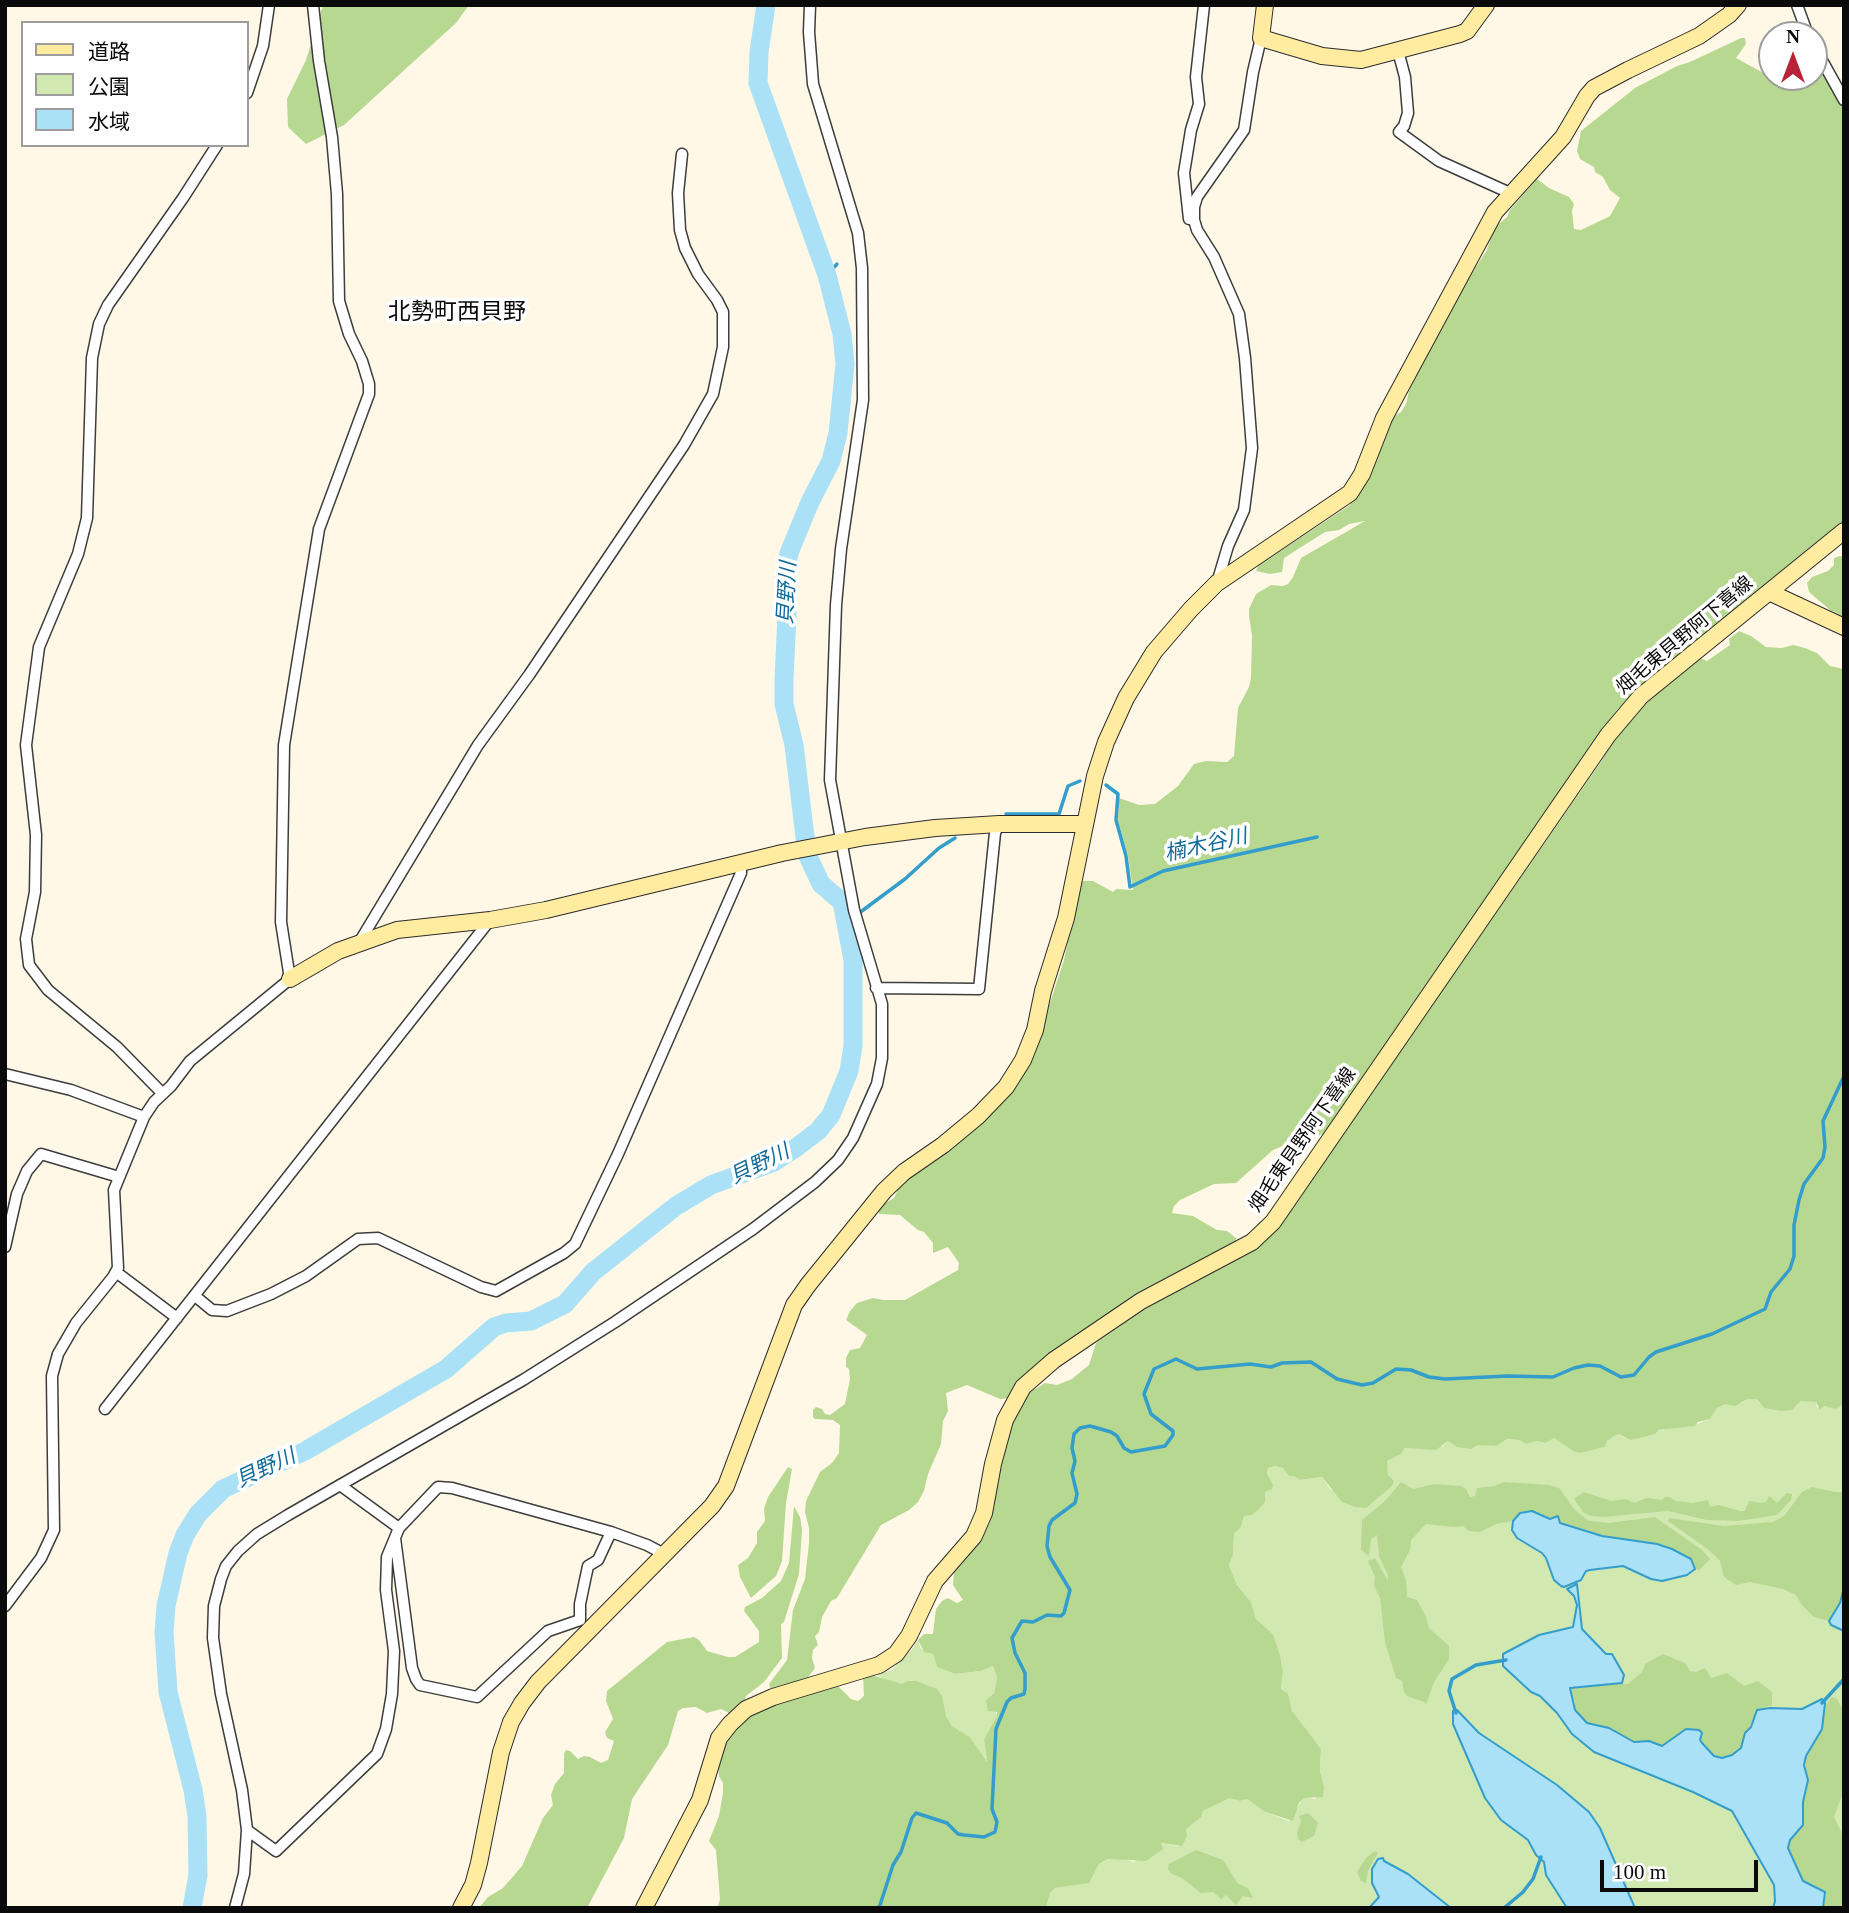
<!DOCTYPE html>
<meta charset="utf-8">
<style>
body{margin:0}
#map{position:relative;width:1849px;height:1913px;overflow:hidden;background:#fff8e6;font-family:"Times New Roman","Noto Sans JP",serif}
canvas{display:block}
.frame{position:absolute;inset:0;border:7px solid #0a0a0a;pointer-events:none}
.legend{position:absolute;left:21px;top:21px;width:228px;height:126px;box-sizing:border-box;background:#fff;border:2px solid #9d9d9d;margin:0;padding:9px 12px;list-style:none;font-size:21px;color:#0a0a0a}
.legend li{display:flex;align-items:center;gap:14px;height:35px}
.legend b{width:35px;border:2px solid #9d9d9d}
.north{position:absolute;left:1758px;top:21px;width:70px;height:70px;box-sizing:border-box;background:#fff;border:2px solid #9d9d9d;border-radius:50%;rotate:0deg;font-size:19px;font-weight:700;line-height:28px;text-align:center;color:#0a0a0a}
.north::after{content:'';display:block;margin:auto;width:24px;height:32px;background:#b82338;clip-path:polygon(50% 0,100% 100%,50% 72%,0 100%)}
.scale{position:absolute;left:1600px;top:1860px;width:158px;height:32px;box-sizing:border-box;border:4px solid #0a0a0a;border-top:0;padding-left:9px;font-size:21px;line-height:24px;white-space:nowrap;color:#0a0a0a;-webkit-text-stroke:5px #fff;paint-order:stroke}
</style>
<div id="map">
<canvas width="1849" height="1913"></canvas>
<div class="frame"></div>
<ul class="legend">
<li><b style="height:9px;background:#ffeca1"></b>道路</li>
<li><b style="height:19px;background:#d2e8b1"></b>公園</li>
<li><b style="height:19px;background:#abe1f6"></b>水域</li>
</ul>
<div class="north">N</div>
<div class="scale">100 m</div>
</div>
<script>
const c = document.querySelector('canvas').getContext('2d');
c.lineJoin = 'round';
function paint(path, color) { c.fillStyle = color; c.fill(path, 'evenodd'); }
const toPath = rows => new Path2D(rows.map(r => 'M' + r).join(''));
function stroke(path, color, width, dash) { c.strokeStyle = color; c.lineWidth = width; c.lineCap = dash ? 'butt' : 'round'; c.setLineDash(dash || []); c.stroke(path); }
function write(font, color, halo, rows, align = 'center') {
  c.font = font + ' "Times New Roman","Noto Sans JP",serif'; c.lineWidth = 7; c.setLineDash([]); c.textBaseline = 'middle'; c.strokeStyle = halo; c.fillStyle = color; for (const [text, x, y, turn = 0] of rows) {
    c.save(); c.translate(x, y); c.rotate((+turn || 0) * Math.PI / 180); c.textAlign = isNaN(turn) ? turn : align; if (halo) c.strokeText(text, 0, 0); c.fillText(text, 0, 0); c.restore();
  }
}
paint(toPath([
 [1748,1399,1756,1399,1760,1404,1796,1407,1801,1401,1812,1400,1816,1402,1817,1407,1831,1406,1836,1409,1844,1404,1844,1908,1046,1908,1050,1893,1055,1888,1066,1886,1096,1869,1099,1864,1109,1859,1122,1859,1134,1862,1160,1843,1178,1846,1186,1829,1203,1811,1230,1798,1240,1801,1247,1799,1265,1812,1289,1821,1304,1797,1315,1799,1324,1786,1320,1771,1321,1749,1298,1722,1289,1705,1287,1694,1281,1689,1283,1671,1280,1655,1273,1634,1256,1619,1251,1602,1237,1585,1229,1565,1233,1555,1234,1534,1241,1527,1244,1516,1265,1492,1268,1468,1275,1466,1283,1468,1300,1480,1322,1477,1331,1490,1388,1476,1386,1461,1401,1454,1405,1448,1425,1449,1443,1446,1448,1441,1497,1446,1507,1439,1519,1440,1526,1444,1537,1441,1545,1443,1553,1437,1575,1452,1581,1453,1605,1447,1607,1441,1618,1434,1625,1438,1681,1426,1689,1427,1710,1419,1716,1408,1726,1404,1742,1403],
 [918,1640,921,1649,933,1654,937,1667,955,1674,981,1671,993,1666,997,1678,994,1693,991,1695,997,1716,984,1739,987,1763,970,1737,952,1726,946,1716,902,1684,887,1681,877,1675,893,1669,912,1649]
]), '#d2e8b1');
paint(toPath([
 [323,5,469,5,456,23,344,125,306,144,288,127,287,99,306,60],
 [1741,38,1745,38,1746,44,1736,58,1769,76,1814,77,1814,62,1831,65,1844,88,1844,523,1638,690,1616,711,1586,761,1331,1130,1298,1145,1285,1145,1273,1150,1236,1183,1214,1184,1180,1200,1174,1206,1172,1213,1193,1216,1217,1230,1227,1231,1236,1238,1237,1242,1010,1398,1000,1399,967,1385,946,1393,948,1411,943,1421,941,1444,928,1474,924,1491,918,1502,909,1510,881,1525,837,1598,831,1601,822,1617,819,1632,815,1636,818,1645,813,1650,812,1658,815,1668,806,1680,771,1690,769,1684,787,1660,793,1610,805,1579,809,1543,809,1528,805,1512,806,1501,820,1472,832,1463,839,1453,840,1425,833,1420,815,1419,813,1417,813,1410,816,1407,822,1409,825,1414,830,1415,845,1404,850,1379,849,1369,846,1367,846,1358,850,1350,860,1348,867,1335,846,1320,850,1311,857,1303,873,1298,883,1300,905,1300,958,1270,959,1263,948,1247,933,1253,933,1243,924,1232,918,1230,900,1215,879,1214,879,1207,894,1198,900,1185,980,1121,1042,1027,1064,960,1080,881,1093,881,1113,892,1116,889,1133,890,1128,856,1118,821,1119,798,1139,805,1155,804,1178,786,1194,764,1206,761,1227,762,1234,756,1238,708,1249,687,1251,678,1252,635,1249,616,1249,609,1256,594,1271,585,1283,586,1288,584,1293,577,1301,558,1365,521,1349,524,1339,530,1325,532,1284,558,1282,572,1270,574,1256,571,1258,566,1350,505,1395,416,1401,412,1406,404,1409,391,1455,299,1487,250,1493,229,1507,217,1510,210,1537,179,1549,188,1569,197,1574,204,1572,211,1574,229,1581,230,1610,216,1620,198,1610,190,1603,177,1595,172,1594,167,1580,159,1577,151,1581,131,1635,88,1677,66,1690,62],
 [1840,556,1844,557,1844,617,1830,610,1809,592,1807,583,1812,577,1828,571,1834,565,1834,558],
 [1739,631,1751,636,1766,647,1782,648,1793,645,1805,648,1817,653,1830,666,1844,669,1844,1404,1836,1409,1824,1406,1820,1410,1816,1402,1801,1401,1792,1410,1781,1411,1765,1408,1756,1399,1748,1399,1735,1406,1726,1404,1717,1408,1710,1419,1698,1422,1695,1426,1659,1430,1655,1434,1631,1440,1618,1434,1607,1441,1605,1447,1581,1453,1575,1452,1554,1438,1545,1443,1537,1441,1526,1444,1519,1440,1507,1439,1497,1446,1478,1445,1471,1449,1457,1447,1448,1441,1436,1450,1405,1448,1401,1454,1387,1461,1388,1475,1394,1481,1392,1486,1366,1508,1355,1507,1342,1502,1322,1477,1300,1480,1294,1476,1289,1476,1283,1468,1275,1466,1268,1468,1267,1474,1273,1485,1272,1489,1265,1492,1265,1502,1259,1509,1252,1515,1244,1516,1241,1527,1234,1534,1233,1555,1229,1565,1237,1585,1251,1602,1256,1619,1273,1634,1280,1655,1283,1671,1281,1689,1288,1694,1292,1711,1321,1749,1320,1771,1324,1786,1323,1797,1304,1798,1299,1803,1293,1821,1265,1812,1247,1799,1240,1801,1230,1798,1203,1811,1201,1817,1186,1829,1187,1836,1182,1846,1161,1843,1163,1849,1146,1861,1108,1859,1099,1864,1089,1883,1055,1888,1050,1893,1046,1908,712,1908,718,1906,720,1899,716,1850,709,1841,719,1816,723,1793,723,1783,719,1776,718,1764,726,1741,735,1726,764,1705,836,1684,851,1699,858,1701,864,1696,863,1676,868,1674,902,1684,908,1681,916,1681,937,1689,942,1696,946,1716,952,1726,970,1737,987,1762,984,1739,997,1716,997,1712,988,1711,986,1700,994,1693,997,1678,993,1666,981,1671,955,1674,937,1667,933,1654,924,1652,918,1640,924,1634,933,1634,936,1609,942,1601,948,1598,957,1603,963,1600,953,1585,954,1571,980,1542,990,1522,1008,1432,1020,1406,1029,1393,1045,1383,1057,1385,1072,1379,1089,1365,1096,1343,1131,1318,1167,1295,1242,1257,1261,1244,1290,1210,1601,762,1627,718,1672,677,1700,658,1707,661,1730,645,1729,639],
 [788,1467,792,1469,786,1503,782,1561,776,1576,751,1598,740,1577,738,1565,748,1558,757,1543,757,1532,765,1521,764,1509,768,1497],
 [1401,1482,1413,1489,1434,1484,1461,1486,1466,1489,1470,1497,1475,1496,1477,1488,1495,1486,1504,1482,1549,1485,1559,1488,1575,1510,1589,1521,1609,1523,1655,1517,1702,1550,1710,1559,1699,1570,1695,1569,1695,1566,1657,1544,1602,1536,1560,1523,1557,1516,1551,1520,1537,1513,1516,1517,1513,1521,1496,1524,1480,1532,1469,1531,1463,1526,1453,1527,1426,1524,1411,1540,1410,1550,1401,1567,1406,1580,1407,1597,1417,1600,1426,1617,1429,1628,1449,1646,1449,1659,1434,1682,1426,1705,1424,1702,1407,1696,1404,1692,1402,1681,1396,1678,1385,1642,1380,1598,1374,1586,1375,1577,1368,1561,1375,1558,1388,1581,1388,1575,1379,1556,1377,1535,1371,1539,1369,1556,1361,1550,1362,1520,1385,1501],
 [1812,1487,1835,1492,1844,1492,1844,1586,1840,1602,1829,1621,1814,1617,1802,1605,1796,1595,1783,1589,1750,1582,1736,1585,1724,1577,1720,1561,1709,1550,1668,1521,1669,1518,1724,1526,1773,1522,1784,1516,1802,1492],
 [1584,1492,1611,1501,1626,1499,1634,1503,1647,1498,1662,1500,1665,1497,1670,1497,1675,1501,1693,1503,1708,1500,1710,1507,1719,1505,1740,1511,1745,1511,1749,1501,1761,1503,1766,1502,1769,1496,1777,1503,1787,1493,1792,1494,1791,1500,1777,1515,1738,1521,1707,1520,1668,1511,1603,1517,1591,1516,1584,1513,1574,1499],
 [794,1506,800,1517,802,1530,799,1574,784,1622,781,1624,782,1658,764,1682,746,1696,744,1703,731,1714,721,1709,707,1713,696,1707,683,1708,678,1711,668,1745,632,1799,624,1838,587,1908,479,1908,488,1897,503,1888,522,1866,543,1818,553,1805,551,1795,555,1784,564,1773,564,1754,566,1750,570,1751,578,1759,584,1756,590,1757,601,1763,608,1760,614,1741,607,1738,605,1732,613,1719,606,1701,607,1691,667,1642,694,1637,699,1640,707,1651,728,1657,735,1657,759,1642,759,1631,744,1611,745,1607,762,1598,781,1581,789,1563],
 [1663,1654,1685,1663,1690,1671,1696,1672,1705,1668,1711,1678,1727,1673,1744,1686,1758,1681,1772,1692,1772,1705,1763,1708,1745,1733,1741,1748,1736,1753,1722,1758,1714,1756,1702,1743,1700,1737,1670,1739,1667,1744,1663,1746,1645,1741,1634,1742,1609,1728,1587,1723,1575,1710,1575,1702,1569,1690,1571,1687,1611,1683,1628,1684,1642,1672,1645,1664],
 [1832,1697,1837,1699,1844,1712,1844,1790,1834,1817,1844,1838,1844,1908,1823,1908,1825,1897,1803,1881,1788,1848,1790,1840,1803,1825,1803,1802,1808,1780,1805,1760,1822,1729,1824,1707],
 [1308,1813,1318,1823,1314,1836,1302,1842,1298,1839,1297,1833,1301,1822,1299,1816],
 [1196,1850,1223,1860,1238,1884,1248,1888,1253,1898,1243,1896,1236,1905,1226,1895,1221,1899,1213,1892,1201,1893,1182,1878,1172,1874,1168,1869,1169,1864],
 [1375,1851,1378,1853,1368,1871,1366,1883,1361,1881,1357,1872,1366,1858]
]), '#b7d891');
const water = toPath([
 [1532,1511,1550,1519,1558,1516,1560,1523,1602,1536,1657,1544,1672,1549,1691,1559,1695,1569,1687,1575,1662,1581,1651,1579,1623,1566,1590,1570,1586,1571,1581,1580,1564,1587,1561,1586,1554,1580,1546,1558,1542,1553,1517,1538,1512,1530,1513,1521,1520,1513,1532,1511],
 [1577,1584,1582,1629,1606,1654,1612,1654,1624,1675,1622,1683,1570,1688,1575,1710,1587,1723,1609,1728,1634,1742,1649,1741,1662,1746,1686,1729,1699,1730,1702,1733,1700,1740,1702,1743,1714,1756,1722,1758,1732,1755,1741,1748,1745,1733,1751,1727,1757,1710,1770,1708,1802,1709,1822,1699,1825,1703,1822,1729,1806,1756,1804,1765,1808,1780,1803,1802,1803,1825,1790,1840,1788,1848,1803,1881,1825,1892,1823,1908,1773,1908,1775,1901,1774,1885,1732,1811,1693,1792,1594,1752,1572,1734,1557,1713,1540,1696,1531,1692,1503,1666,1503,1654,1539,1635,1573,1627,1577,1605,1574,1596,1567,1589,1577,1584],
 [1844,1587,1844,1631,1831,1625,1829,1621,1840,1603,1844,1587],
 [1457,1710,1479,1733,1557,1785,1589,1812,1600,1828,1635,1908,1567,1908,1546,1875,1544,1862,1536,1855,1528,1840,1501,1820,1485,1798,1453,1724,1453,1711,1457,1710],
 [1383,1858,1384,1861,1408,1874,1451,1908,1369,1908,1379,1897,1372,1883,1372,1869,1378,1859,1383,1858]
]);
paint(water, '#abe1f6');
stroke(water, '#339dcc', 2);
stroke(toPath([
 [827,275,837,264],
 [1106,785,1118,794,1116,820,1126,856,1130,887,1163,871,1317,837],
 [1006,814,1059,814,1068,786,1080,781],
 [847,922,905,879,939,848,955,838],
 [1822,1703,1844,1679],
 [1456,1713,1449,1691,1452,1679,1476,1665,1506,1660],
 [879,1908,893,1865,901,1852,912,1818,916,1813,947,1823,958,1834,964,1835,984,1837,995,1832,997,1822,992,1809,996,1729,1007,1702,1011,1698,1024,1694,1025,1689,1025,1673,1015,1653,1012,1638,1022,1621,1033,1622,1047,1615,1061,1616,1064,1613,1070,1590,1050,1557,1047,1546,1049,1526,1052,1520,1075,1503,1077,1494,1072,1473,1075,1461,1072,1448,1074,1434,1080,1428,1090,1426,1111,1432,1117,1436,1124,1448,1131,1452,1165,1446,1173,1435,1173,1431,1151,1414,1144,1394,1154,1369,1176,1359,1197,1369,1250,1364,1271,1367,1282,1363,1311,1362,1337,1379,1362,1385,1373,1383,1396,1369,1411,1370,1429,1377,1445,1379,1508,1376,1553,1377,1574,1368,1588,1365,1600,1366,1621,1377,1634,1375,1649,1357,1656,1352,1712,1334,1765,1309,1771,1292,1790,1269,1794,1256,1794,1225,1799,1200,1804,1184,1823,1158,1825,1147,1823,1121,1844,1076],
 [1504,1908,1523,1892,1533,1879,1541,1857]
]), '#339dcc', 3.5);
stroke(toPath([
 [192,1908,198,1875,197,1816,193,1790,168,1692,164,1632,166,1606,178,1553,185,1535,198,1514,223,1489,305,1451,446,1369,494,1327,506,1323,531,1321,565,1304,593,1272,676,1206,711,1185,774,1162,797,1147,818,1131,831,1115,849,1071,853,1046,853,960,842,902,821,884,807,854,794,745,784,704,784,679,787,615,784,579,789,553,810,502,831,461,838,433,845,364,842,334,827,275,758,83,759,52,766,5]
]), '#abe1f6', 19);
const street = toPath([
 [1797,5,1808,35],
 [1814,46,1844,100],
 [1398,51,1405,77,1408,113,1404,126,1399,132,1439,161,1510,193],
 [247,93,263,46,269,5],
 [1189,219,1184,173,1191,130,1199,104,1196,77,1204,5],
 [1217,583,1228,546,1244,510,1252,448,1245,358,1239,314,1214,257,1197,230,1194,220,1194,207,1197,197,1244,130,1253,72,1261,38],
 [360,941,478,745,529,675,684,445,713,394,723,347,723,312,717,300,698,274,685,248,680,230,678,193,682,154],
 [876,988,979,989,995,833,999,824],
 [5,1074,71,1090,144,1117],
 [162,1093,117,1047,48,990,29,965,26,939,35,892,36,835,26,745,39,647,78,554,87,518,92,358,99,324,108,305,183,198,217,145],
 [5,1247,17,1194,27,1171,41,1154,119,1177],
 [116,1272,177,1318],
 [195,1296,212,1310,227,1311,271,1294,306,1276,358,1239,378,1238,481,1287,496,1291,564,1253,575,1244,618,1154,741,873,741,863],
 [105,1409,490,920],
 [340,1485,399,1528],
 [395,1538,412,1668,416,1679,420,1685,477,1697,548,1631,580,1620,580,1604,588,1566,598,1560,611,1532],
 [5,1606,41,1558,54,1530,52,1376,58,1354,76,1323,113,1277,118,1268,114,1190,144,1117,154,1102,171,1086,190,1061,290,979,281,922,284,745,319,529,369,394,369,384,362,361,349,334,339,301,337,194,332,137,319,61,313,5],
 [247,1830,276,1851,377,1754,386,1729,392,1694,394,1651,386,1590,387,1557,399,1528,438,1487,452,1488,611,1532,647,1545,664,1554],
 [235,1908,244,1874,247,1830,242,1790,221,1694,213,1638,214,1606,221,1579,226,1566,238,1551,257,1534,288,1515,523,1380,615,1322,753,1229,815,1182,838,1160,853,1138,877,1084,882,1058,882,1004,854,910,830,780,836,605,841,549,863,400,862,268,858,233,813,84,809,32,810,5]
]);
const secondary = toPath([
 [1265,5,1261,38,1322,56,1361,60,1460,34,1467,31,1486,5],
 [1769,592,1844,627],
 [290,979,338,951,397,930,490,920,546,910,782,853,865,837,935,828,999,824,1085,824],
 [461,1908,473,1885,479,1863,501,1752,511,1722,522,1703,538,1682,712,1506,726,1486,794,1305,808,1285,884,1191,904,1172,943,1145,978,1116,1006,1087,1023,1060,1035,1030,1043,991,1066,918,1095,776,1106,742,1126,698,1154,652,1191,609,1217,583,1350,493,1362,474,1384,418,1495,212,1563,137,1587,96,1594,88,1628,70,1699,36,1729,15,1738,5],
 [644,1908,700,1800,719,1738,730,1724,746,1709,773,1697,879,1665,896,1654,909,1636,935,1581,974,1536,984,1513,993,1464,1005,1420,1023,1387,1054,1360,1141,1301,1252,1242,1273,1222,1608,735,1641,696,1844,531]
]);
stroke(street, '#3d3d3d', 13);
stroke(secondary, '#2c2c2c', 18);
stroke(street, '#fff', 10);
stroke(secondary, '#ffeca1', 16);
write('19px', '#0a0a0a', '#fff', [
 ["畑毛東貝野阿下喜線",1685,636,-40],
 ["畑毛東貝野阿下喜線",1303,1140,-55]
]);
write('italic 21px', '#156b99', '#fff', [
 ["貝野川",788,593,-87],
 ["楠木谷川",1206,846,-13],
 ["貝野川",760,1165,-26],
 ["貝野川",266,1469,-25]
]);
write('23px', '#0a0a0a', '#fff', [
 ["北勢町西貝野",457,313]
]);
</script>
